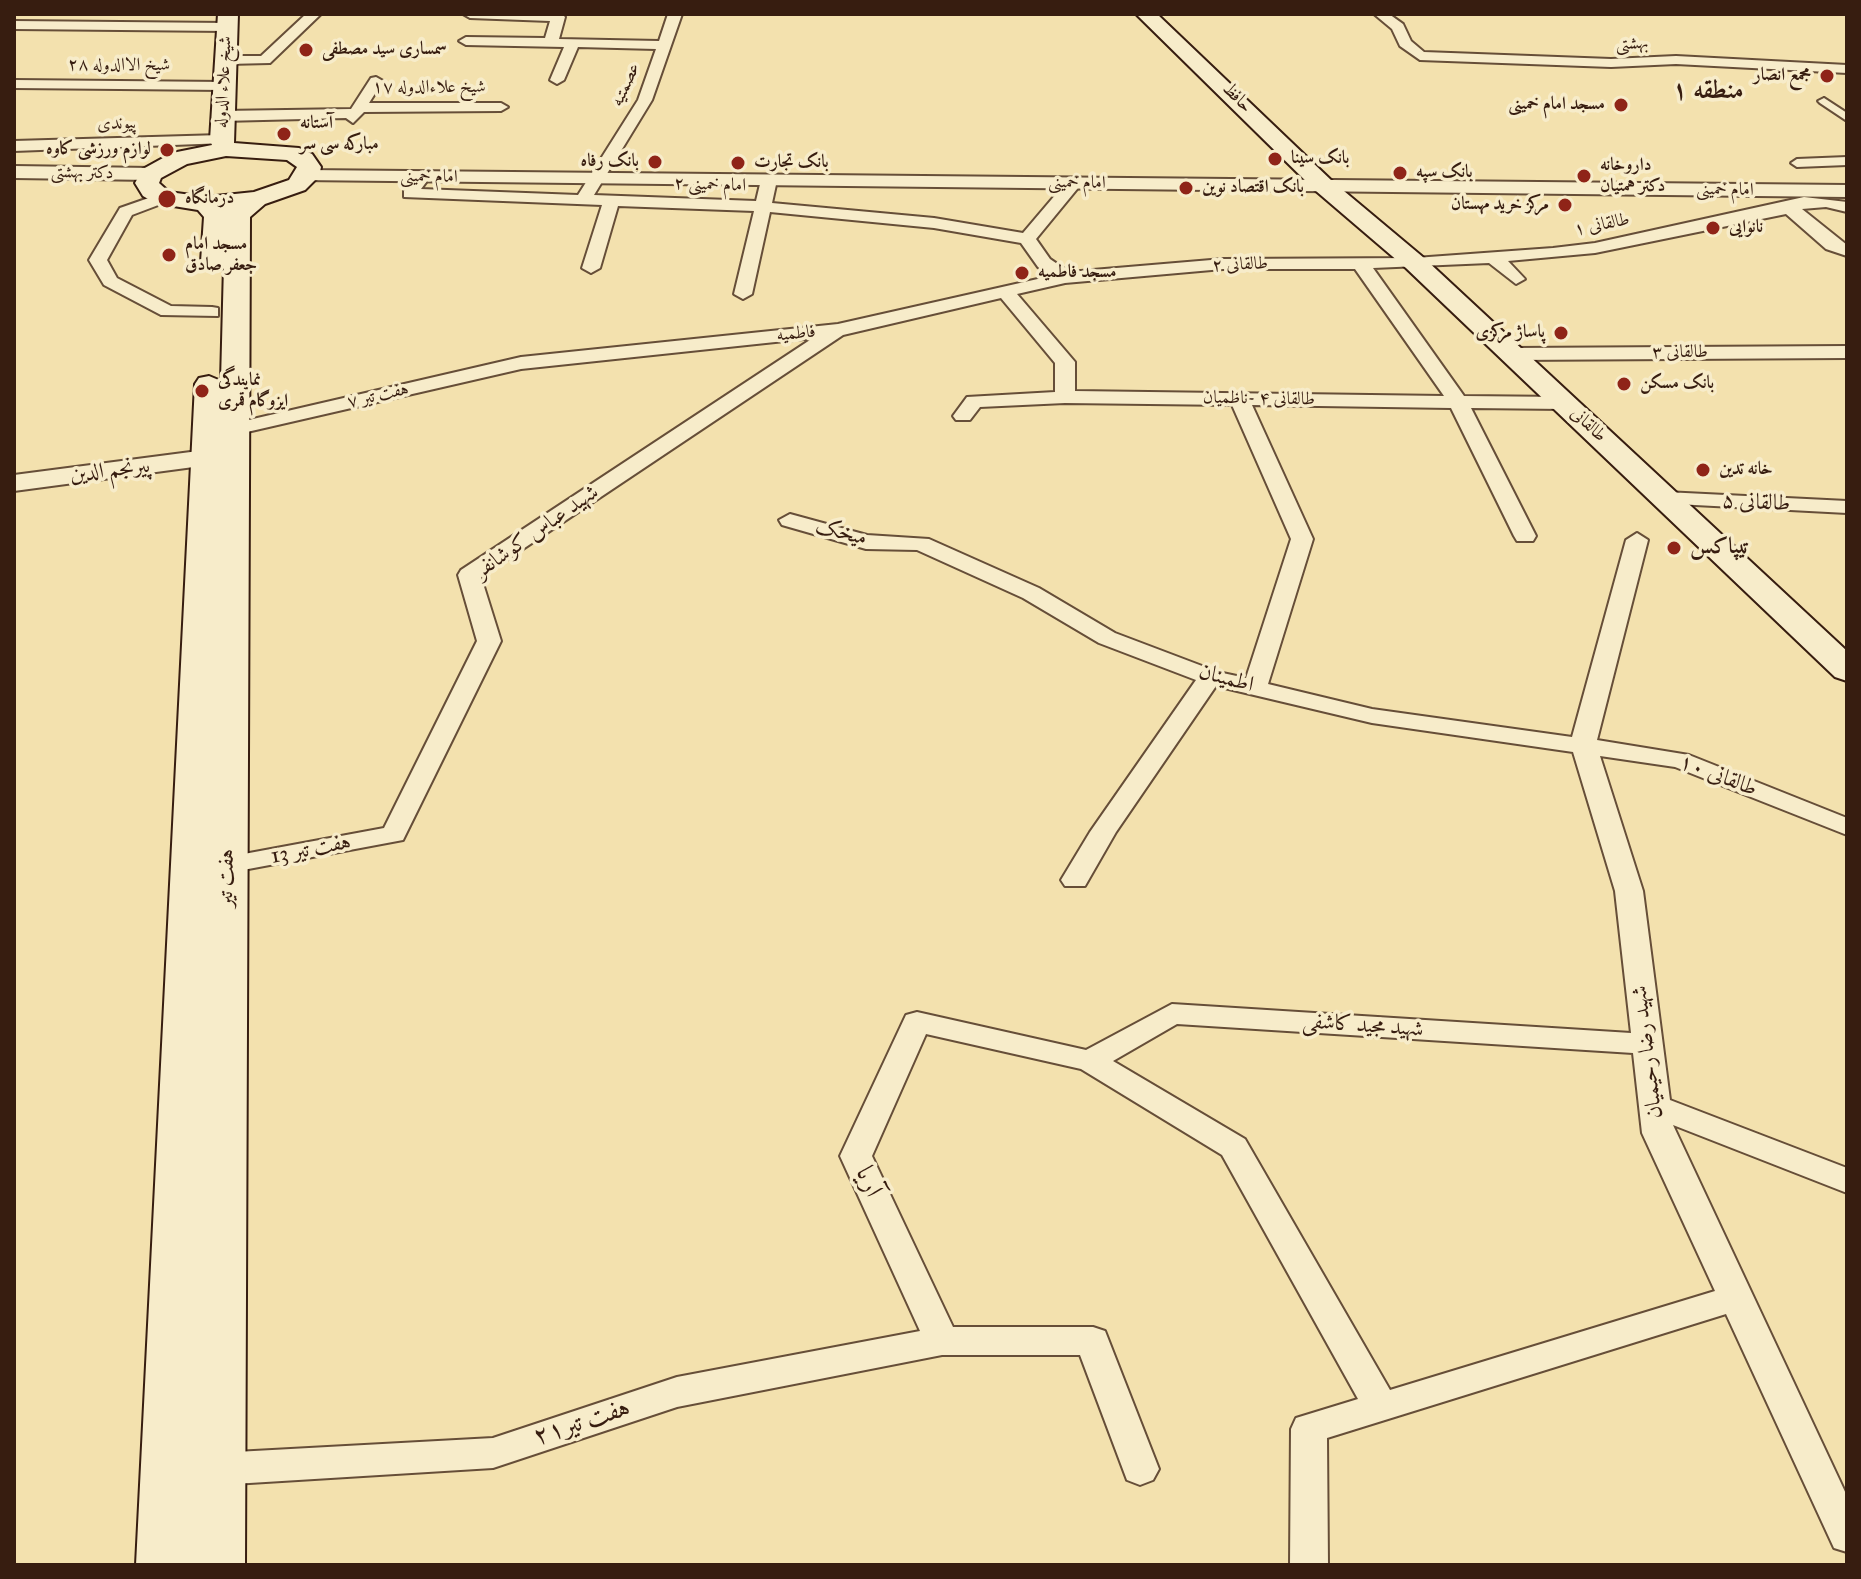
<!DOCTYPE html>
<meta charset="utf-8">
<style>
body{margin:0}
#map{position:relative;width:1861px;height:1579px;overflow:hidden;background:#f3e1ae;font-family:"IM FELL Great Primer",serif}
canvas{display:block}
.frame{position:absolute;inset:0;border:16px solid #371d10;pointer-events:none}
</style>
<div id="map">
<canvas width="1861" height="1579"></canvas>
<div class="frame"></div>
</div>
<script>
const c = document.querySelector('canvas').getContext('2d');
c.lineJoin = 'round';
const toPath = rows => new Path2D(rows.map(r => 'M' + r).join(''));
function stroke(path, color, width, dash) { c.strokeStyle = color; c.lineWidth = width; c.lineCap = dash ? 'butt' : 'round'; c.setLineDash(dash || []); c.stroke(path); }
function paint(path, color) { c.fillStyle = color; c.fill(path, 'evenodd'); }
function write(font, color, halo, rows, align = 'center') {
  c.font = font + ' "IM FELL Great Primer",Amiri,serif'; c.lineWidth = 7; c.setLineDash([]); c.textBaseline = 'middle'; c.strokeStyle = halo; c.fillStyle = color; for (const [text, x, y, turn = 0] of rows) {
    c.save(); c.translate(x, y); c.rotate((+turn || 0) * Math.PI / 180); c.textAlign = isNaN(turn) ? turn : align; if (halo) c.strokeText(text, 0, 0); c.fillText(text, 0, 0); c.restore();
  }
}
const pedestrian = toPath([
 [1824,98,1847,113,1847,121,1820,103,1818,101,1824,98],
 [1847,157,1847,165,1797,167,1791,163,1797,159,1847,157]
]);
const minor = toPath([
 [306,14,321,14,270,63,227,64,220,60,227,56,261,56,306,14],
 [463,14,562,14,565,17,559,39,659,41,668,14,682,14,652,100,594,195,756,201,761,180,769,175,777,180,772,203,934,218,1023,233,1068,180,1074,178,1082,183,1036,239,1050,259,1069,272,1223,259,1415,258,1553,248,1595,243,1804,197,1847,202,1847,212,1826,207,1802,209,1847,245,1847,256,1826,249,1786,214,1595,253,1508,261,1525,279,1516,284,1489,263,1373,268,1464,396,1564,397,1574,403,1564,409,1471,408,1536,536,1533,541,1517,541,1514,536,1451,408,1252,405,1313,539,1268,684,1372,709,1572,737,1626,540,1637,533,1648,540,1597,740,1689,755,1847,818,1847,835,1675,767,1600,756,1643,891,1670,1100,1847,1168,1847,1193,1673,1125,1847,1496,1847,1552,1834,1548,1726,1314,1327,1438,1328,1565,1290,1565,1291,1429,1296,1418,1358,1399,1222,1155,1081,1069,926,1034,872,1156,953,1327,1093,1327,1105,1331,1159,1469,1153,1480,1140,1485,1127,1480,1080,1355,942,1355,677,1407,493,1468,217,1485,204,1480,198,1469,204,1458,217,1453,493,1438,677,1377,920,1331,840,1156,906,1015,917,1012,1086,1050,1172,1004,1631,1033,1615,891,1573,752,1372,723,1216,686,1116,832,1085,886,1065,886,1061,880,1090,832,1196,680,1099,643,1023,598,917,550,866,549,782,525,779,520,790,514,867,535,929,539,1039,588,1115,633,1218,672,1246,678,1291,539,1232,405,1065,403,980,407,970,420,956,420,953,416,967,397,1055,392,1055,363,1001,298,843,335,481,577,501,641,403,840,227,873,217,871,213,865,217,859,384,828,477,641,458,575,461,570,813,338,521,369,234,435,224,429,227,425,521,357,838,324,1051,276,1038,267,1021,243,934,228,770,212,752,294,743,299,734,294,754,211,618,206,600,268,591,273,582,268,602,205,404,197,404,191,416,174,422,172,430,177,421,189,578,195,638,100,656,49,578,47,564,80,557,84,550,80,564,47,466,45,459,41,466,37,545,38,550,21,470,18,463,14],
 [1223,269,1355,269,1444,396,1075,391,1075,362,1017,294,1065,283,1223,269],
 [1177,1024,1633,1053,1642,1133,1715,1291,1390,1390,1245,1139,1113,1061,1177,1024],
 [1374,14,1389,14,1403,24,1411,41,1424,52,1611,59,1676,56,1847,65,1847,73,1676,64,1611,67,1420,60,1400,46,1392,29,1374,14],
 [14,21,227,23,234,27,227,31,14,29,14,21],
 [376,77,383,81,369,103,501,103,508,107,501,111,364,112,353,123,346,118,222,121,214,116,222,111,351,109,371,78,376,77],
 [14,80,224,82,231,86,224,90,14,88,14,80],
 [221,135,229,140,226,143,14,151,14,141,221,135],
 [163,193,171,198,169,201,132,215,107,260,117,278,171,306,212,307,218,308,218,316,161,315,104,285,89,260,120,208,163,193],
 [1847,346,1847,358,1512,360,1503,354,1512,348,1847,346],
 [1665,492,1847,501,1847,513,1657,503,1654,498,1665,492]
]);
const tertiary = toPath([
 [14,166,151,168,161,174,151,180,14,178,14,166],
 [307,170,1847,185,1847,197,300,180,297,176,300,172,307,170],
 [206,450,216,452,219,458,216,464,14,491,14,475,206,450]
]);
const secondary = toPath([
 [218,14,238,14,234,143,299,148,312,154,321,167,319,176,305,190,265,204,250,217,245,1565,136,1565,195,384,199,378,209,376,221,381,224,265,214,270,201,262,204,217,198,210,155,203,143,196,135,183,143,169,172,153,212,145,210,140,218,14],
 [226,156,287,160,297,167,289,180,254,192,206,197,169,192,159,183,161,178,187,164,226,156],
 [1136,14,1157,14,1332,181,1424,258,1847,651,1847,681,1835,677,1406,268,1316,191,1136,14]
]);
stroke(pedestrian, '#664e38', 4);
stroke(minor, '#664e38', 4);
stroke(tertiary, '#664e38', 4);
stroke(secondary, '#371d10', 4);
paint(pedestrian, '#f7ecca');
paint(minor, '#f7ecca');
paint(tertiary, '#f7ecca');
paint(secondary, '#f7ecca');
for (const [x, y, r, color] of [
 [306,50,8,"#8f2418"],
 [1827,76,8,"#8f2418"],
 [1621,105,8,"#8f2418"],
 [284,134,8,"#8f2418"],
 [167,150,8,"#8f2418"],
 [1275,159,8,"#8f2418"],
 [655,162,8,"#8f2418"],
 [738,163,8,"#8f2418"],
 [1400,173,8,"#8f2418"],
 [1584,176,8,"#8f2418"],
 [1186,188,8,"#8f2418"],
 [167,199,10,"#8f2418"],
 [1565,205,8,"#8f2418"],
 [1713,228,8,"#8f2418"],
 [169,255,8,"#8f2418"],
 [1022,273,8,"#8f2418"],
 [1561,333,8,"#8f2418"],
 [1624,384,8,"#8f2418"],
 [202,391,8,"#8f2418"],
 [1703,470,8,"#8f2418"],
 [1674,548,8,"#8f2418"]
]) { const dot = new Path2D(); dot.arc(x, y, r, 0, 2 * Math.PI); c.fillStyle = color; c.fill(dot); stroke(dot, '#f7ecca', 3); }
write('18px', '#371d10', '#f7ecca', [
 ["بهشتی",1632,44,-3],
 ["شیخ الاالدوله ۲۸",119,66],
 ["شیخ علاء الدوله",224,82,-87],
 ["عصمتیه",626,85,-65],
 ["شیخ علاءالدوله ۱۷",429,88],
 ["حافظ",1237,98,45],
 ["پیوندی",117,124,-2],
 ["دکتر بهشتی",82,173,1],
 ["امام خمینی",429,177,1],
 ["امام خمینی",1077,183,1],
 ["امام خمینی ۲",710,185,2],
 ["امام خمینی",1725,190,1],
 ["طالقانی ۱",1602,225,-11],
 ["طالقانی ۲",1240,265,-2],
 ["فاطمیه",796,334,-6],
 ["طالقانی ۳",1680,353],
 ["هفت تیر ۷",378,396,-13],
 ["طالقانی ۴ -ناظمیان",1259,399,1],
 ["طالقانی",1588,425,43]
]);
write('bold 18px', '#371d10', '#f7ecca', [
 ["سمساری سید مصطفی",322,50],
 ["مجمع انصار",1811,76,"right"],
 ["مسجد امام خمینی",1605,105,"right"],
 ["آستانه",300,124],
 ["مبارکه سی سر",300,145],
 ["لوازم ورزشی کاوه",151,150,"right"],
 ["بانک سینا",1291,159],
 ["بانک رفاه",639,162,"right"],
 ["بانک تجارت",754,163],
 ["داروخانه",1600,166],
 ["دکتر همتیان",1600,187],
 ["بانک سپه",1416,173],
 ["بانک اقتصاد نوین",1202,188],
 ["درمانگاه",185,199],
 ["مرکز خرید مهستان",1549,205,"right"],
 ["نانوایی",1729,228],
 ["مسجد امام",185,245],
 ["جعفر صادق",185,266],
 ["مسجد فاطمیه",1038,273],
 ["پاساژ مرکزی",1545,333,"right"],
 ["نمایندگی",218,381],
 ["ایزوگام قمری",218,402],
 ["بانک مسکن",1640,384],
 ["خانه تدین",1719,470]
], 'left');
write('22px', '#371d10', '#f7ecca', [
 ["پیرنجم الدین",110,471,-7],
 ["طالقانی ۵",1756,503,3],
 ["شهید عباس کوشانفر",537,532,-35],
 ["میخک",841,533,14],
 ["اطمینان",1226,679,15],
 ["طالقانی ۱۰",1718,776,21],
 ["هفت تیر 13",311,850,-11],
 ["هفت تیر",227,878,-89],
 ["شهید مجید کاشفی",1363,1026,4],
 ["شهید رضا رحیمیان",1648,1052,-97]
]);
write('bold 22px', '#371d10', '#f7ecca', [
 ["تیپاکس",1690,548]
], 'left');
write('bold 26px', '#371d10', '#f7ecca', [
 ["منطقه ۱",1708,92]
]);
write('26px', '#371d10', '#f7ecca', [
 ["آریا",868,1182,65],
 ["هفت تیر۲۱",582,1423,-18]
]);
</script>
